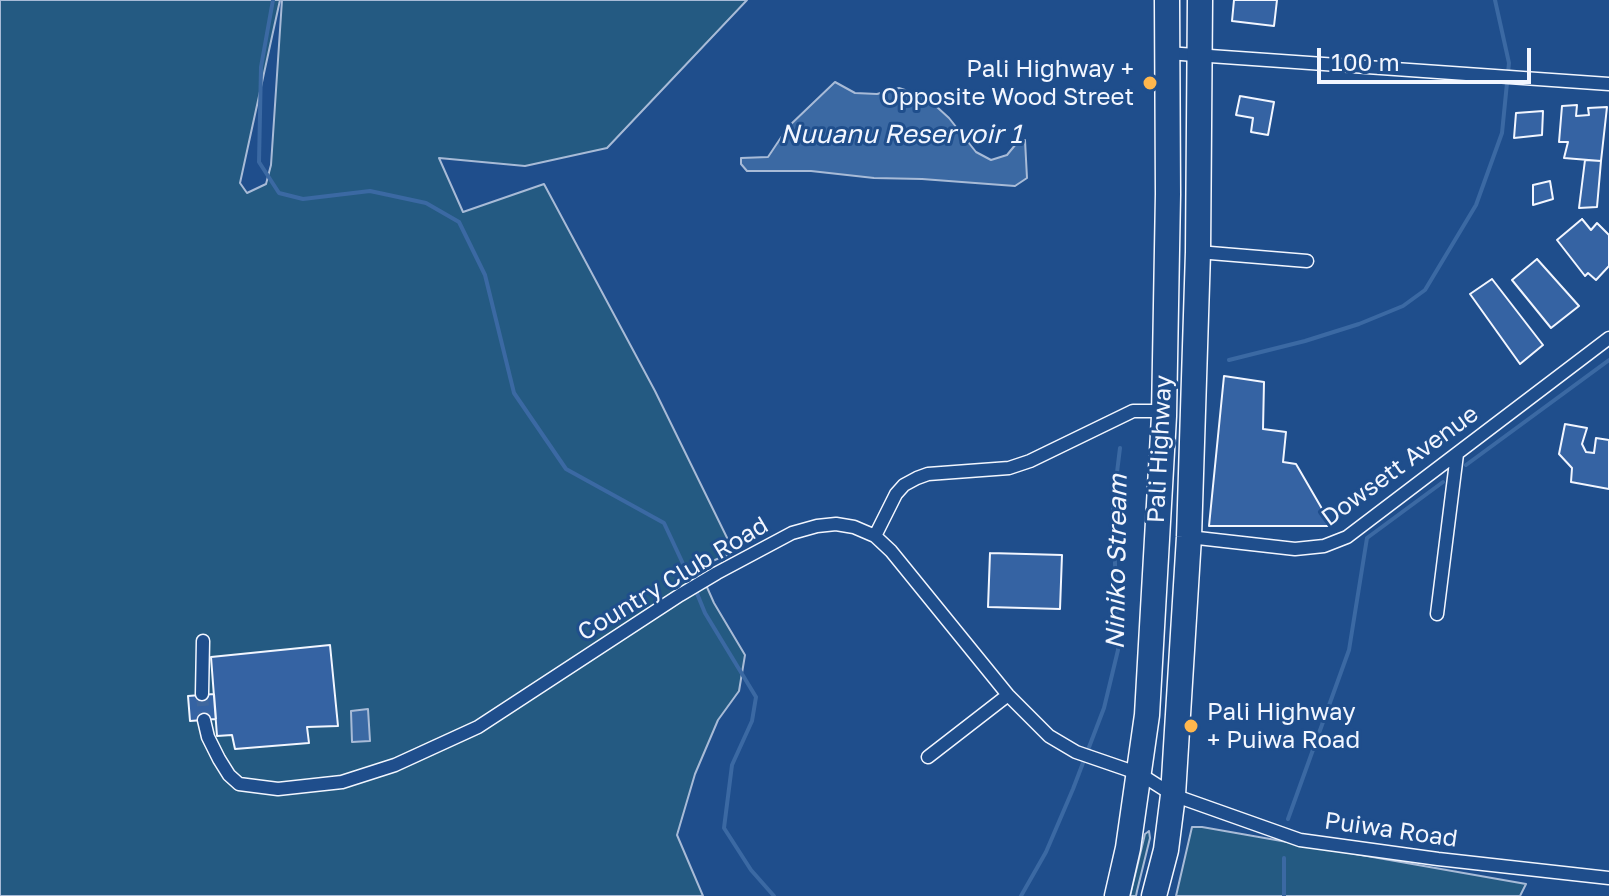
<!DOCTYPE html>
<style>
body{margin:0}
#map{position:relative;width:1609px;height:896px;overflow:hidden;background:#1f4e8c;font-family:"Golos Text",sans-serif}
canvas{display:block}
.scale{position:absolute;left:1317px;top:48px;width:214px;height:36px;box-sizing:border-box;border:4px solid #f2f6ff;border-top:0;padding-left:10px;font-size:24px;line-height:28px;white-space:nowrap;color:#f2f6ff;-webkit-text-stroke:6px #1f4e8c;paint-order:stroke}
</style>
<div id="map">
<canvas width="1609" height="896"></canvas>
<div class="scale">100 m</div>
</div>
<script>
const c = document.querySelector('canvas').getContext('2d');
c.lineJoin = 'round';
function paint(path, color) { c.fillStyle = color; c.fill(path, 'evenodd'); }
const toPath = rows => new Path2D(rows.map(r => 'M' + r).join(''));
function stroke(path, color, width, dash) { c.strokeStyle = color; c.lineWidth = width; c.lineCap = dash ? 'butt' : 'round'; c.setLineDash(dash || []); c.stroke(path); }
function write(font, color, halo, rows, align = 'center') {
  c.font = font + ' "Golos Text",sans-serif'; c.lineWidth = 6; c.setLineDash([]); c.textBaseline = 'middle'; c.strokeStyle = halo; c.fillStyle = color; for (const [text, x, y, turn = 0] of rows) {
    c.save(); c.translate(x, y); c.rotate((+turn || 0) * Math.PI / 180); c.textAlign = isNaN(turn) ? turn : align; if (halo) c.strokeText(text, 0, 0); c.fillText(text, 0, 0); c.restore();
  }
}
const green = toPath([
 [0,0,280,0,240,183,247,193,266,184,271,165,282,0,747,0,607,148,525,166,439,158,463,212,544,184,655,391,734,552,698,567,714,603,745,655,739,691,718,720,695,774,677,835,703,896,0,896,0,0],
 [1192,827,1202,827,1526,884,1520,896,1176,896,1192,827],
 [1149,831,1150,838,1137,891,1136,896,1130,896,1145,834,1149,831]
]);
paint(green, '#245a82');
stroke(green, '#a8bbd7', 2);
const water = toPath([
 [835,82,855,93,877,94,899,88,926,97,949,118,976,152,991,160,1007,155,1016,144,1025,140,1027,178,1015,186,922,179,874,178,811,171,747,171,741,164,741,158,768,157,788,127,835,82],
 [368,709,370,741,352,742,351,711,368,709]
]);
paint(water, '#3b69a3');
stroke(water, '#a8bbd7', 2);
stroke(toPath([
 [273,0,261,67,259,162,279,193,303,199,370,191,426,203,459,222,485,275,514,393,566,469,664,523,692,583],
 [1229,360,1305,341,1359,324,1403,306,1425,290,1476,205,1502,133,1509,63,1495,0],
 [1466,465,1609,360],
 [696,591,705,613,756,697,752,721,732,765,724,828,751,870,774,896],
 [1288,819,1349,650,1367,538,1443,482],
 [1021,896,1046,852,1073,789,1104,708,1118,650,1113,505,1120,448],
 [1284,896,1284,858]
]), '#3b69a3', 4);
const building = toPath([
 [1234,0,1277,0,1274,26,1232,21,1234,0],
 [1240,96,1274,102,1268,135,1251,132,1253,118,1236,115,1240,96],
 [1577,105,1576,116,1589,115,1588,108,1607,107,1601,161,1564,158,1568,142,1559,142,1562,106,1577,105],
 [1543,111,1542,135,1514,138,1516,113,1543,111],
 [1585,160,1601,161,1597,207,1579,208,1585,160],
 [1550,181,1553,199,1533,205,1533,185,1550,181],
 [1582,219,1591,230,1597,223,1609,235,1609,266,1596,280,1588,273,1585,276,1557,240,1582,219],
 [1537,259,1579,306,1551,328,1512,280,1537,259],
 [1492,279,1543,345,1520,364,1470,294,1492,279],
 [1224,376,1264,382,1263,429,1286,432,1283,462,1296,464,1332,526,1209,526,1224,376],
 [1565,424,1587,428,1582,444,1586,452,1594,453,1596,438,1609,440,1609,489,1571,482,1572,468,1559,454,1565,424],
 [990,553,1062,555,1060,609,988,607,990,553],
 [330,645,338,726,307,727,309,743,235,749,232,735,217,736,211,657,330,645],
 [214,694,216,719,190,721,188,696,214,694]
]);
paint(building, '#3563a3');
stroke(building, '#f2f6ff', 2);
stroke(toPath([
 [202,694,204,720]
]), '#3f679d', 12, [12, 6]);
const street = toPath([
 [1167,53,1609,84],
 [1198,252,1307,261],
 [875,536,896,494,904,485,917,478,928,474,1009,468,1030,461,1133,411,1164,411],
 [1189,537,1295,549,1324,546,1347,537,1609,338],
 [1437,614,1457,454],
 [202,694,203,641],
 [204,720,208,737,219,759,229,775,239,784,278,789,342,782,395,765,478,727,680,595,717,573,792,533,817,526,836,524,854,527,875,536,891,551,1008,695,1049,736,1076,752,1140,774,1173,795,1300,840,1438,859,1609,878],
 [928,757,1008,695]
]);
const highway = toPath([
 [1117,896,1128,848,1147,715,1164,416,1168,194,1167,0],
 [1154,896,1166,850,1173,795,1189,537,1198,252,1200,0]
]);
stroke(street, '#f2f6ff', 15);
stroke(highway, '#f2f6ff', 27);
stroke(street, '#1f4e8c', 12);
stroke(highway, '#1f4e8c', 24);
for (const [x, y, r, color] of [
 [1150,83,8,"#ffb74d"],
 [1191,726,8,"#ffb74d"]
]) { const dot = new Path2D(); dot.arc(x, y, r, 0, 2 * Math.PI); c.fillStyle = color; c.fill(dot); stroke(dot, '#1f4e8c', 3); }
write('24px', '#f2f6ff', '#1f4e8c', [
 ["Pali Highway +",1134,69],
 ["Opposite Wood Street",1134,97],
 ["Pali Highway",1207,712,"left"],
 ["+ Puiwa Road",1207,740,"left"]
], 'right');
write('24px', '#f2f6ff', '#1f4e8c', [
 ["Pali Highway",1160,449,-87],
 ["Dowsett Avenue",1400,466,-36],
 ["Country Club Road",673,579,-31],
 ["Puiwa Road",1391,830,8]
]);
write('italic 26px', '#f2f6ff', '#1f4e8c', [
 ["Nuuanu Reservoir 1",901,135],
 ["Niniko Stream",1117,562,-89]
]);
</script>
